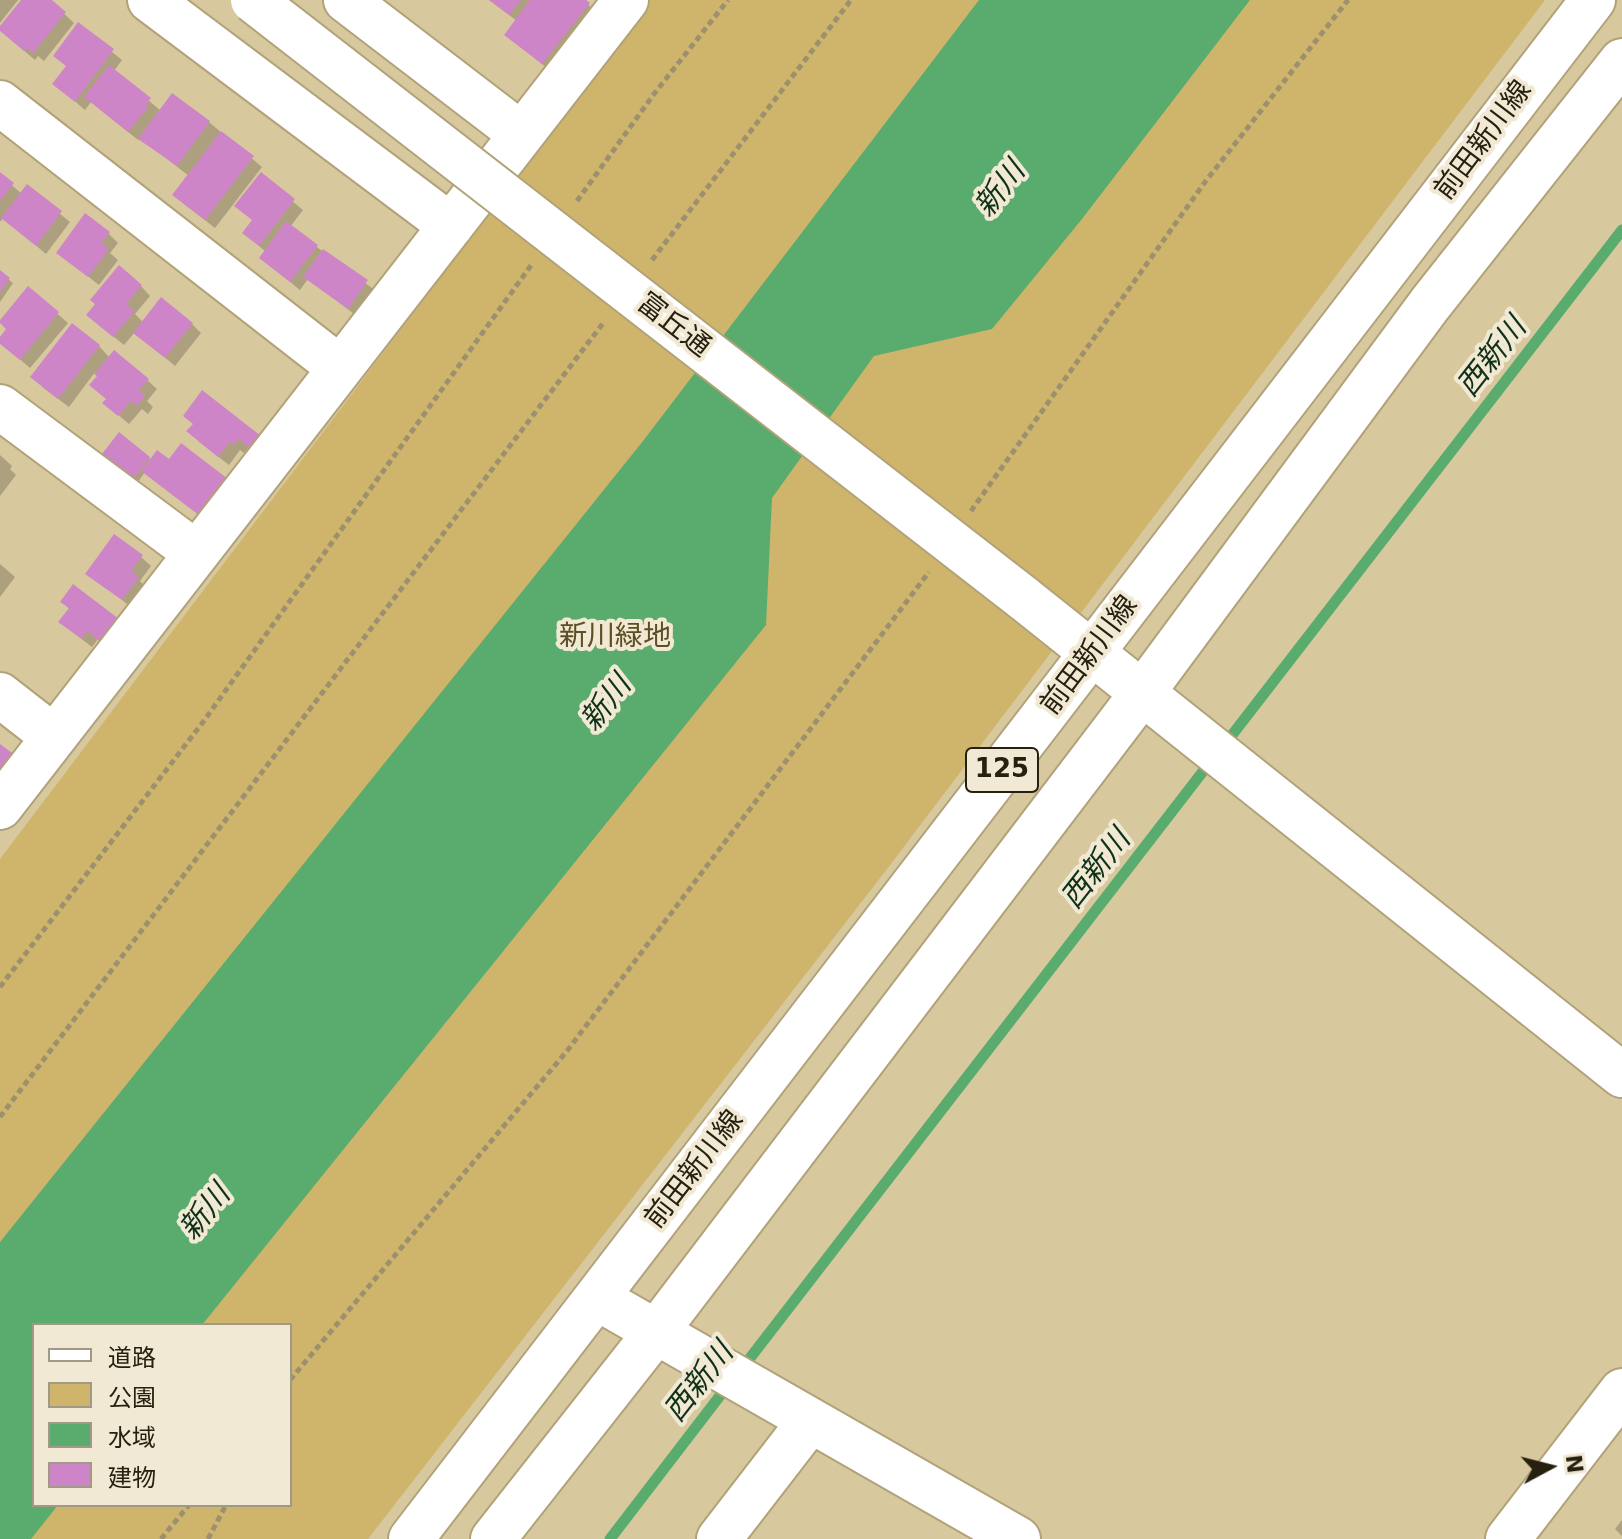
<!DOCTYPE html>
<meta charset="utf-8">
<style>
body{margin:0}
#map{position:relative;width:1622px;height:1539px;overflow:hidden;background:#d8c89e;font-family:"DejaVu Sans","Noto Sans JP",sans-serif}
canvas{display:block}
.legend{position:absolute;left:32px;top:1323px;width:260px;height:184px;box-sizing:border-box;background:#f1e9d4;border:2px solid #a09986;margin:0;padding:10px 14px;list-style:none;font-size:24px;color:#262010}
.legend li{display:flex;align-items:center;gap:16px;height:40px}
.legend b{width:40px;border:2px solid #a09986}
.north{position:absolute;left:1510px;top:1427px;width:80px;height:80px;-webkit-text-stroke:6px #f1e9d4;paint-order:stroke;rotate:83deg;font-size:22px;font-weight:700;line-height:32px;text-align:center;color:#262010}
.north::after{content:'';display:block;margin:auto;width:28px;height:36px;background:#262010;clip-path:polygon(50% 0,100% 100%,50% 72%,0 100%)}
</style>
<div id="map">
<canvas width="1622" height="1539"></canvas>
<ul class="legend">
<li><b style="height:10px;background:#fff"></b>道路</li>
<li><b style="height:22px;background:#cfb56c"></b>公園</li>
<li><b style="height:22px;background:#59ac6e"></b>水域</li>
<li><b style="height:22px;background:#ce85c7"></b>建物</li>
</ul>
<div class="north">N</div>
</div>
<script>
const c = document.querySelector('canvas').getContext('2d');
c.lineJoin = 'round';
function paint(path, color) { c.fillStyle = color; c.fill(path, 'evenodd'); }
const toPath = rows => new Path2D(rows.map(r => 'M' + r).join(''));
function stroke(path, color, width, dash) { c.strokeStyle = color; c.lineWidth = width; c.lineCap = dash ? 'butt' : 'round'; c.setLineDash(dash || []); c.stroke(path); }
function write(font, color, halo, rows, align = 'center') {
  c.font = font + ' "DejaVu Sans","Noto Sans JP",sans-serif'; c.lineWidth = 8; c.setLineDash([]); c.textBaseline = 'middle'; c.strokeStyle = halo; c.fillStyle = color; for (const [text, x, y, turn = 0] of rows) {
    c.save(); c.translate(x, y); c.rotate((+turn || 0) * Math.PI / 180); c.textAlign = isNaN(turn) ? turn : align; if (halo) c.strokeText(text, 0, 0); c.fillText(text, 0, 0); c.restore();
  }
}
paint(toPath([
 [650,0,1545,0,884,873,368,1539,0,1539,0,859],
 [34,1325,290,1325,290,1505,34,1505]
]), '#cfb56c');
paint(toPath([
 [979,0,1250,0,1082,219,992,329,874,356,772,498,766,625,202,1325,34,1325,34,1505,58,1505,31,1539,0,1539,0,1242,643,441]
]), '#59ac6e');
paint(toPath([
 [0,0,18,0,0,23],
 [24,0,49,0,74,23,44,61,38,56,35,60,10,39],
 [489,0,583,0,598,14,552,72,506,35,517,21],
 [79,25,122,60,114,71,161,111,209,122,262,167,215,228,184,204,189,176,140,138,138,140,91,102,85,110,55,84,67,67],
 [0,175,22,194,27,187,70,222,46,254,3,218,0,222],
 [261,175,303,210,290,227,376,291,358,317,308,279,300,290,261,258,266,252,244,233,254,221,237,206],
 [108,233,118,243,110,253,118,260,99,285,58,253],
 [0,273,13,283,0,302],
 [141,286,150,296,135,314,144,323,192,324,201,333,175,366,135,332,124,345,98,324,97,304],
 [28,288,68,323,30,368,0,342],
 [99,346,110,358,147,380,157,389,147,401,153,407,148,414,142,409,129,424,115,412,95,372,69,407,42,387],
 [203,393,249,447,244,453,240,450,229,465,198,441,194,425],
 [0,455,12,466,10,469,16,475,0,496],
 [149,458,152,461,169,462,227,480,145,472,135,486,105,463],
 [141,557,151,566,140,581,147,588,132,608,88,573],
 [0,564,15,577,0,597],
 [73,587,98,639,92,647,71,631,70,610,62,601],
 [1622,1520,1622,1536,1615,1529]
]), '#0003');
stroke(toPath([
 [1222,748,1622,230],
 [740,1371,1211,761],
 [610,1539,729,1384]
]), '#59ac6e', 11);
paint(toPath([
 [21,0,52,0,66,12,33,53,28,48,24,51,0,31,0,26],
 [489,0,521,0,509,15],
 [530,0,586,0,590,3,542,64,504,35],
 [78,22,114,49,75,102,52,84,66,66,53,56],
 [109,65,151,98,146,104,148,107,128,132,84,97],
 [172,93,210,121,177,166,138,139],
 [221,131,254,156,205,220,172,195],
 [0,172,14,183,0,201],
 [261,172,295,199,259,246,242,233,252,220,234,206],
 [27,184,62,211,36,246,1,218],
 [85,213,110,232,101,243,109,249,88,277,56,253],
 [286,221,318,245,290,282,259,258],
 [323,249,368,280,348,309,303,277],
 [119,265,142,285,126,304,135,311,113,337,86,315,95,304,90,300],
 [0,270,10,278,0,292],
 [28,286,59,312,20,360,0,344,0,337,6,329,0,323,0,320],
 [161,297,193,323,165,358,133,333],
 [72,323,100,345,58,399,30,377],
 [114,350,149,379,139,390,145,396,137,406,131,401,118,416,102,403,106,399,89,385,97,376,94,374],
 [202,390,261,436,251,449,239,439,234,445,230,442,218,457,186,431,193,424,183,416],
 [119,432,150,457,130,483,98,459],
 [181,443,228,479,200,516,141,471,157,450,169,459],
 [114,534,143,555,131,571,139,577,122,600,85,574],
 [73,584,119,619,102,643,87,631,82,639,58,622,69,608,60,602],
 [0,744,15,755,0,775]
]), '#ce85c7');
const minor = toPath([
 [150,0,451,226],
 [346,0,521,134],
 [0,103,340,368],
 [0,407,196,553],
 [1022,597,1622,1075],
 [0,695,54,737],
 [0,807,626,0],
 [597,1298,1018,1539],
 [719,1539,810,1421],
 [1508,1539,1622,1391]
]);
const major = toPath([
 [411,1539,1593,0],
 [493,1539,656,1332,1143,692,1430,304,1622,61]
]);
stroke(minor, '#b1a279', 48);
stroke(major, '#b1a279', 48);
stroke(toPath([
 [577,201,654,94,728,0],
 [652,260,851,0],
 [971,511,1205,182,1348,0],
 [0,987,203,722,532,264],
 [0,1117,604,322],
 [290,1380,567,1051,929,572],
 [161,1539,189,1505],
 [208,1539,226,1505]
]), '#9d906f', 5, [6, 4]);
stroke(minor, '#fff', 44);
stroke(major, '#fff', 44);
const minorBridge = toPath([
 [253,0,1022,597]
]);
stroke(minorBridge, '#b1a279', 48, []);
stroke(minorBridge, '#fff', 44);
for (const [x, y, w] of [
 [1002,770,72]
]) { const box = new Path2D(); box.roundRect(x - w / 2, y - 22, w, 44, 6); c.fillStyle = '#f1e9d4'; c.fill(box); stroke(box, '#262010', 2); }
write('bold 26px', '#262010', null, [
 ["125",1002,770]
]);
write('28px', '#262010', '#f1e9d4', [
 ["前田新川線",1484,141,-53],
 ["富丘通",673,326,38],
 ["前田新川線",1090,656,-53],
 ["前田新川線",695,1170,-52]
]);
write('28px', '#5c4e25', '#f1e9d4', [
 ["新川緑地",615,638]
]);
write('italic 30px', '#0e3118', '#f1e9d4', [
 ["新川",1001,190,-52],
 ["西新川",1493,358,-52],
 ["新川",607,704,-52],
 ["西新川",1097,870,-52],
 ["新川",206,1213,-51],
 ["西新川",700,1383,-52]
]);
</script>
